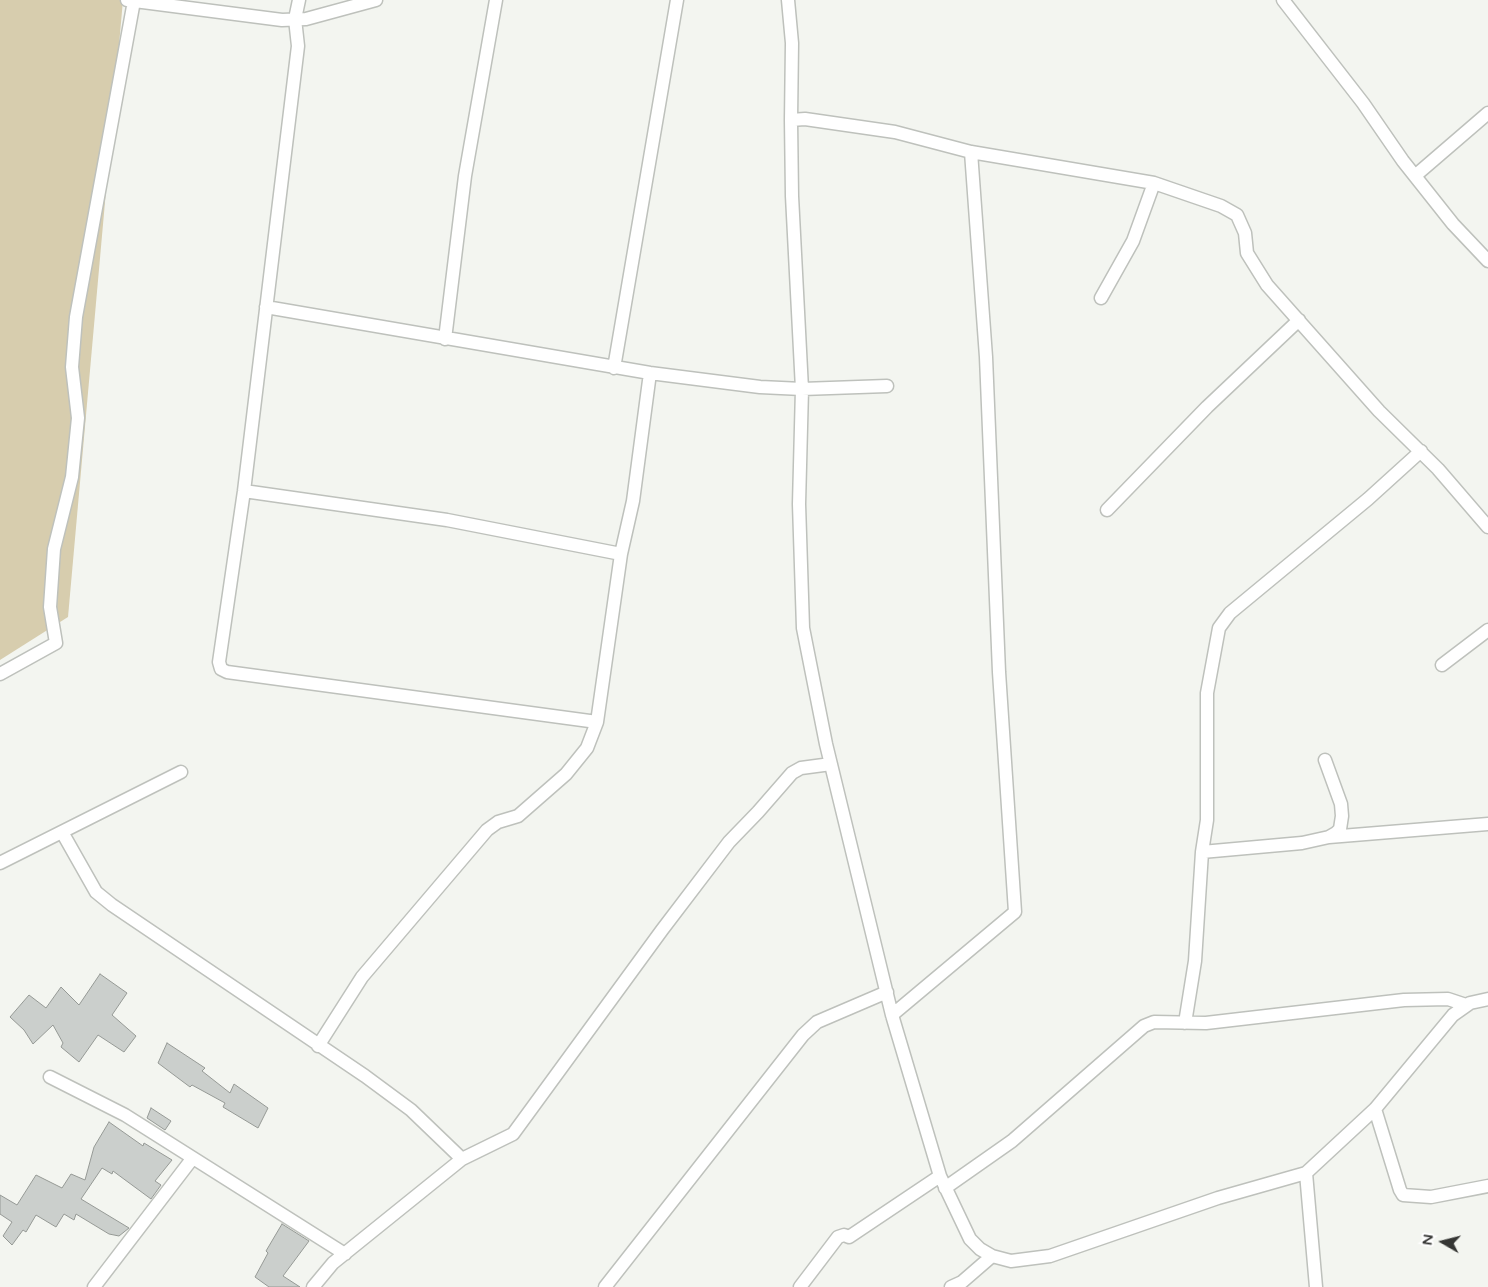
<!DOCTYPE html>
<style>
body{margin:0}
#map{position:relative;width:1488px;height:1287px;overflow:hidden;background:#f3f5f0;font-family:"Varela Round",sans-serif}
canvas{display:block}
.north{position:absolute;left:1418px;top:1217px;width:50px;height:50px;-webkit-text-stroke:4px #fff;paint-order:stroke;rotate:278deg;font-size:14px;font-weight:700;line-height:20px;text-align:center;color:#353634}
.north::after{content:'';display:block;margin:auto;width:18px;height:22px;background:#353634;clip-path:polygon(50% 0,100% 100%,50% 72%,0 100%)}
</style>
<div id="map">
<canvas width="1488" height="1287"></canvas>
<div class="north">N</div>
</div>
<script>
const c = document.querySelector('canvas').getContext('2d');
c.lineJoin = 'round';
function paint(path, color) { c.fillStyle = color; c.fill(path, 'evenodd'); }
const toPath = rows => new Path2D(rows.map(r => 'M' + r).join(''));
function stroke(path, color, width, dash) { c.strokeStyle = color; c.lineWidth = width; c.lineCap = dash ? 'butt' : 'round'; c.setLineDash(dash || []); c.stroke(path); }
paint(toPath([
 [0,0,123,0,68,617,0,660]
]), '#d7cdae');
const building = toPath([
 [100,974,127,993,112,1015,136,1036,124,1052,98,1035,79,1062,61,1047,63,1043,53,1025,33,1044,24,1030,10,1017,29,995,46,1008,61,987,79,1005,100,974],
 [167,1043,205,1068,202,1071,230,1093,234,1084,268,1108,258,1128,223,1107,225,1103,192,1085,190,1087,158,1063,167,1043],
 [151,1108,171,1121,165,1130,147,1118,151,1108],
 [109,1122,143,1146,144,1143,172,1160,155,1181,161,1185,151,1199,113,1171,112,1174,102,1168,81,1199,129,1228,119,1236,109,1234,76,1214,74,1220,64,1214,56,1227,36,1215,26,1232,23,1230,12,1245,3,1236,12,1222,0,1214,0,1195,17,1205,36,1175,62,1188,71,1174,85,1180,94,1147,109,1122],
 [282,1224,309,1241,283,1276,300,1287,269,1287,255,1277,268,1253,266,1251,282,1224]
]);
paint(building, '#cbcfcc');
stroke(building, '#959995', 1);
const street = toPath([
 [127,0,282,20,306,19,376,0],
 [299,0,295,19,298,46,244,491,219,662,221,669,227,672,597,722,621,554,633,501,650,373],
 [788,0,792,43,791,120,792,196,802,389,799,504,803,628,826,744,892,1015,940,1176,970,1239,980,1249,992,1256,1011,1261,1050,1256,1218,1198,1306,1173,1375,1109,1453,1015,1470,1003,1488,999],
 [1283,0,1363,103,1403,161,1453,224,1488,261],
 [791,120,805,119,895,132,971,152,1154,183,1221,206,1237,215,1245,233,1247,253,1267,285,1379,411,1438,469,1488,527],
 [1416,175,1488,113],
 [1101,298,1133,241,1154,183],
 [266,307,650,373,760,387,802,389,887,386],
 [445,339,465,176,496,0],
 [614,368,677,0],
 [244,491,447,520,621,554],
 [1107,510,1207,407,1299,320],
 [1442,665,1488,630],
 [0,674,56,643,50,607,54,549,72,477,78,418,72,367,76,317,134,1],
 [62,832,96,892,112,905,365,1076,411,1110,462,1159,513,1134,662,930,729,842,758,812,792,773,801,768,831,764],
 [1329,837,1488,824],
 [1202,852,1302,843,1329,837,1336,833,1340,829,1342,816,1341,804,1325,760],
 [0,863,181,772],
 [892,1015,1015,912,999,672,986,357,971,152],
 [1185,1023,1195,961,1202,852,1207,820,1207,693,1219,628,1230,613,1368,499,1421,451],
 [318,1046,362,977,487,830,498,822,518,816,566,774,587,748,597,722],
 [50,1077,125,1115,345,1254],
 [1375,1109,1400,1190,1403,1195,1431,1197,1488,1186],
 [1306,1173,1316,1287],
 [945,1188,1012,1141,1144,1026,1154,1022,1206,1023,1404,1000,1448,999,1466,1005],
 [94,1287,192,1159],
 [313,1287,333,1263,462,1159],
 [605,1287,803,1035,817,1022,887,992],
 [800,1287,838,1237,844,1235,849,1237,940,1176],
 [951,1287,962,1282,992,1256]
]);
stroke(street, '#bec1bc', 15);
stroke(street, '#fff', 12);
</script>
